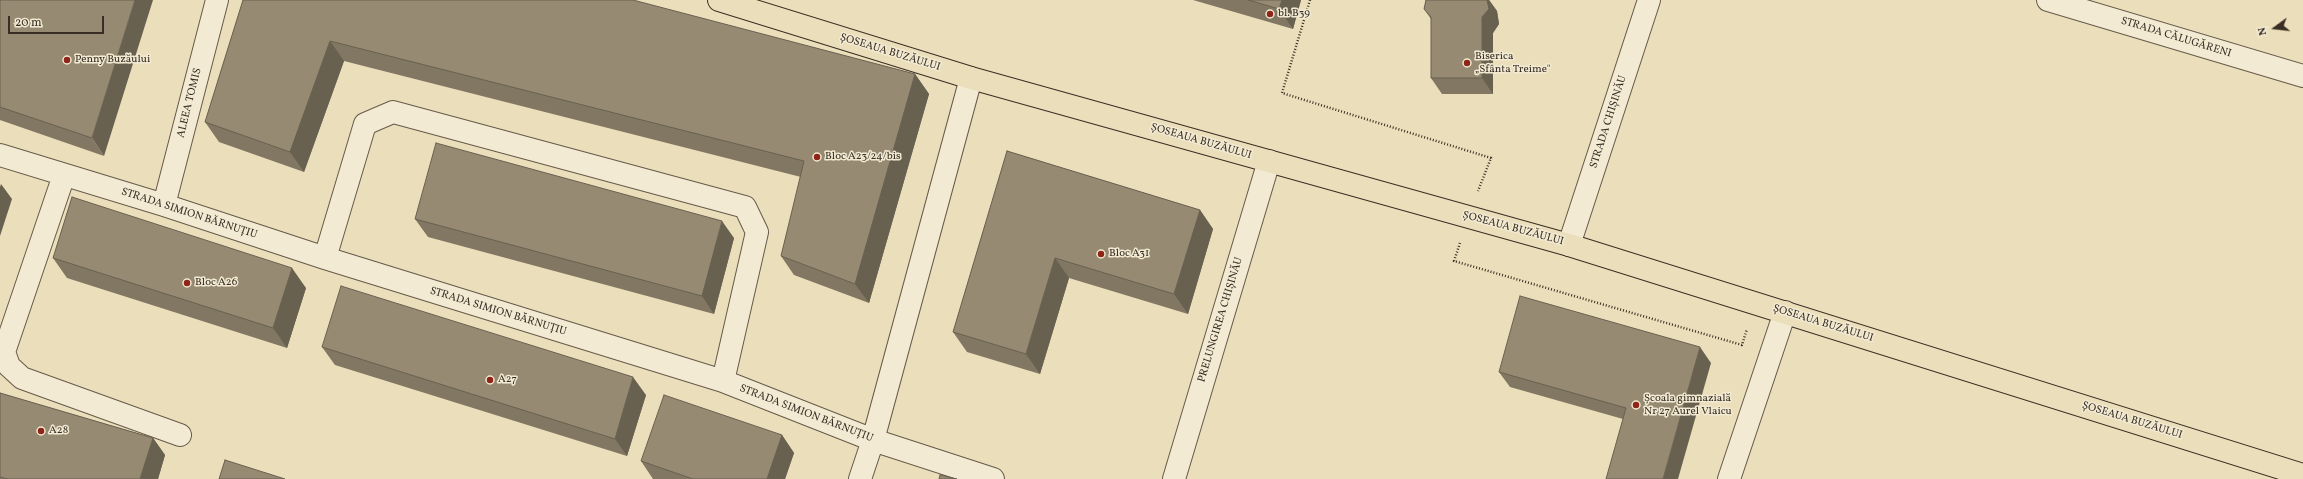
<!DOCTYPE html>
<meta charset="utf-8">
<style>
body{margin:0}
#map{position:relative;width:2303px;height:479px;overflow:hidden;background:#ebdeba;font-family:Vollkorn,serif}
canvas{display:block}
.north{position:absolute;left:2255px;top:8px;width:40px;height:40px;-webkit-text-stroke:3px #f2ead2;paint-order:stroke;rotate:255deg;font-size:11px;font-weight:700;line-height:16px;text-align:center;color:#392e25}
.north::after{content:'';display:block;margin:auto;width:14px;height:18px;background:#392e25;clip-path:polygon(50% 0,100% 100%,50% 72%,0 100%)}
.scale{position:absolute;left:8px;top:16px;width:96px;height:18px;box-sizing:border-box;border:2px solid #392e25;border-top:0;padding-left:5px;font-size:12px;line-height:14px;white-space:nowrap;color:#392e25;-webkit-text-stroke:3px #f2ead2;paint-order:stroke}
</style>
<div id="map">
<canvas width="2303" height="479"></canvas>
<div class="north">N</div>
<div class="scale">20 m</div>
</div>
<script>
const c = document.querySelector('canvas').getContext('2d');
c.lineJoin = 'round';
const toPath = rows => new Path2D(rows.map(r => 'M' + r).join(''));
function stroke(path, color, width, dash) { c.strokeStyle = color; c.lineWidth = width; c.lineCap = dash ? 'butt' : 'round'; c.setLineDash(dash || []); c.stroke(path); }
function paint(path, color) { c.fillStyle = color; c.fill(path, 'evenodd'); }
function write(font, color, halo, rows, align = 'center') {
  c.font = font + ' Vollkorn,serif'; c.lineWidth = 3; c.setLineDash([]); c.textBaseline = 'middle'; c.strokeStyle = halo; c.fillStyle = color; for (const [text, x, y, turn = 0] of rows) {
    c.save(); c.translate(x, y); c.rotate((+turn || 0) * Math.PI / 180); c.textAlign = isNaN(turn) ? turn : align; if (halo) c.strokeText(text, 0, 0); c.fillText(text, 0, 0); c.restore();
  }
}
const minor = toPath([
 [2048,0,2303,76],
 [0,155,164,205,325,258,723,381,873,440,993,479],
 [64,175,4,352,9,366,22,378,180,435],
 [164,205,217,0],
 [1569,245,1649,0],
 [325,258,365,124,393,112,745,207,757,232,723,381],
 [860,479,873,440,971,78],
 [1174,479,1269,161],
 [1729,479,1785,312]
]);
const major = toPath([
 [719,0,971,78,1569,245,2303,475]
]);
stroke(minor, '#665a4a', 24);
stroke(major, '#392e25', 24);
stroke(toPath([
 [1310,0,1282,93,1491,158,1478,191],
 [1460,243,1454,261,1742,345,1747,329]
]), '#392e25', 2.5, [1, 2]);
stroke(minor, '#f2ead2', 22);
stroke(major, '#ebdeba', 22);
paint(toPath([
 [0,0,104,156,0,120],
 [243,0,915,74,929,94,869,303,794,275,781,256,801,177,344,61,304,172,219,142,205,122],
 [1193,0,1301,0,1293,29],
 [1426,0,1489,0,1497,11,1499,24,1493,33,1493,94,1442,94,1431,78,1431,19,1424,9],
 [1007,151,1200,210,1213,229,1188,314,1069,278,1040,374,967,352,953,332],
 [415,219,734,238,714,314,428,237],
 [53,258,306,288,287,348,67,278],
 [322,347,646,395,627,456,335,365],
 [1711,363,1623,419,1510,387,1499,372],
 [0,393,153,438,165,455,158,479,0,479],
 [782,435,794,453,785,479,653,479,641,461]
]), '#817762');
paint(toPath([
 [135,0,153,0,104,156,92,138],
 [1282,0,1301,0,1293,29,1279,9],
 [1487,0,1489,0,1497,11,1499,24,1493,33,1493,94,1482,78,1482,17],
 [330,41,344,61,304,172,290,152],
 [915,74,929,94,869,303,855,284],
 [1,184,12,199,0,236,0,187],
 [1200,210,1213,229,1188,314,1174,294],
 [722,221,734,238,714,314,702,296],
 [1055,258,1069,278,1040,374,1026,354],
 [292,268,306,288,287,348,273,328],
 [1700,347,1711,363,1678,479,1663,479],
 [633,377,646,395,627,456,615,439],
 [782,435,794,453,785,479,767,479],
 [153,438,165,455,158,479,140,479]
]), '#696150');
const building = toPath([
 [0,0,135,0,92,138,0,107,0,0],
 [243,0,633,0,915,74,855,284,781,256,804,161,330,41,290,152,205,122,243,0],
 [1248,0,1282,0,1279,9,1248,0],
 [1426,0,1487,0,1489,9,1482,17,1482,78,1431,78,1431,17,1424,9,1426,0],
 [436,143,722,221,702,296,415,219,436,143],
 [1007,151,1200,210,1174,294,1055,258,1026,354,953,332,1007,151],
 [72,197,292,268,273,328,53,258,72,197],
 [341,286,633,377,615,439,322,347,341,286],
 [1520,296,1700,347,1663,479,1606,479,1626,408,1499,372,1520,296],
 [0,393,153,438,140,479,8,479,0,477,0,393],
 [664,395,782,435,767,479,693,479,641,461,664,395],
 [225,460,285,479,219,479,225,460],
 [940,475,957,479,939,479,940,475]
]);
paint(building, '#968a72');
stroke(building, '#696150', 1);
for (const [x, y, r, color] of [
 [1270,14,4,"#8f2418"],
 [67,60,4,"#8f2418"],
 [1467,63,4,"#8f2418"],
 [817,157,4,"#8f2418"],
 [1101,254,4,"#8f2418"],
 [187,283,4,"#8f2418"],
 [490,380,4,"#8f2418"],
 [1636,405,4,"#8f2418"],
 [41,431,4,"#8f2418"]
]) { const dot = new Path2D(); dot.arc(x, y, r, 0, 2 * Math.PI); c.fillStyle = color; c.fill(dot); stroke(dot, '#f2ead2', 1.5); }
write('11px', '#392e25', '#f2ead2', [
 ["bl. B39",1278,14],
 ["Biserica",1475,57],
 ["„Sfânta Treime\"",1475,70],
 ["Penny Buzăului",75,60],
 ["Bloc A23/24/bis",825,157],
 ["Bloc A31",1109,254],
 ["Bloc A26",195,283],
 ["A27",498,380],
 ["Școala gimnazială",1644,399],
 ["Nr 27 Aurel Vlaicu",1644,412],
 ["A28",49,431]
], 'left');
write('11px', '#392e25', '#f2ead2', [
 ["STRADA CĂLUGĂRENI",2176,38,17],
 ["ȘOSEAUA BUZĂULUI",890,53,17],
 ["ALEEA TOMIS",190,103,-76],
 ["STRADA CHIȘINĂU",1609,122,-72],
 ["ȘOSEAUA BUZĂULUI",1201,142,16],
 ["STRADA SIMION BĂRNUȚIU",189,214,18],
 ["ȘOSEAUA BUZĂULUI",1513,229,15],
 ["STRADA SIMION BĂRNUȚIU",498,312,17],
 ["PRELUNGIREA CHIȘINĂU",1221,320,-73],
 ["ȘOSEAUA BUZĂULUI",1823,324,17],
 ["STRADA SIMION BĂRNUȚIU",806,414,21],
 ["ȘOSEAUA BUZĂULUI",2132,421,17]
]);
</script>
